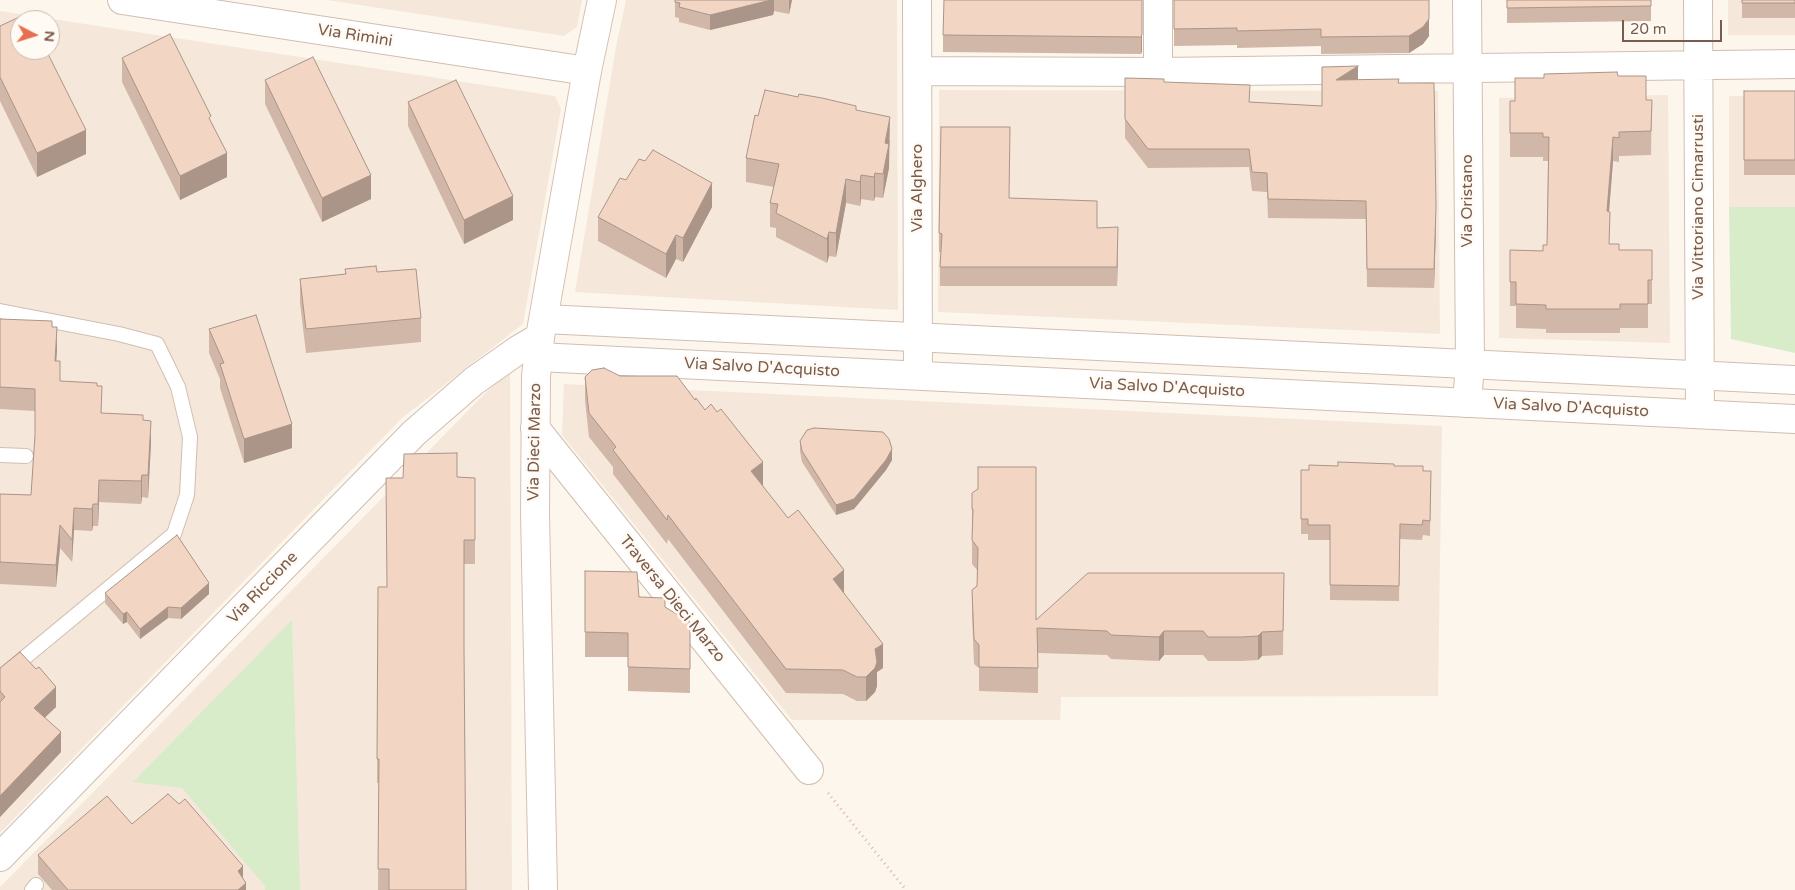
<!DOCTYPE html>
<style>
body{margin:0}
#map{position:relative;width:1795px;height:890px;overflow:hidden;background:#fdf6ec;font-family:"Varela Round",sans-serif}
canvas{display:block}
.north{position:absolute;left:10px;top:10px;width:50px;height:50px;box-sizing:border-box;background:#fffaf3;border:1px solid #cabbb1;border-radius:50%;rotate:95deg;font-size:14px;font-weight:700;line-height:20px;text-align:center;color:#7a5c4d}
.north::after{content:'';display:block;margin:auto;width:18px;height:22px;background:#e76f51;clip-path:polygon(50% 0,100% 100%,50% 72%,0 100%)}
.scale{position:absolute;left:1622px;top:20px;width:100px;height:22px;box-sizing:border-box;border:2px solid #7a5c4d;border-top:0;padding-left:6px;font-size:15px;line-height:18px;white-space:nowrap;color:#7a5c4d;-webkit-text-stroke:4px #fffaf3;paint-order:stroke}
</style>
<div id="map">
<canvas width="1795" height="890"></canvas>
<div class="north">N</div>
<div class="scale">20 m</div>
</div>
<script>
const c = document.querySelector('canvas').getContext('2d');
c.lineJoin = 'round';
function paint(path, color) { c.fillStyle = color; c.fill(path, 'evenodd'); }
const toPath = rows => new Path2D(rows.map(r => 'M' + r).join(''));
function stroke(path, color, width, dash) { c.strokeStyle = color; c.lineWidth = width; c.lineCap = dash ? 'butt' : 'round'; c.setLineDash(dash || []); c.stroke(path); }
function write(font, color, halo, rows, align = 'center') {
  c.font = font + ' "Varela Round",sans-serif'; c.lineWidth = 5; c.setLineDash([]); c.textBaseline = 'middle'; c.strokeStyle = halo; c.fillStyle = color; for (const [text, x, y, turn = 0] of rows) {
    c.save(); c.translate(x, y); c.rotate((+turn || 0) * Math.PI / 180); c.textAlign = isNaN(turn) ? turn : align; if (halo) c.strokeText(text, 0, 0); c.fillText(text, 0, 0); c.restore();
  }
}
paint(toPath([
 [327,0,582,0,577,27,564,36],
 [626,0,897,0,898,310,575,292,616,47],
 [1728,0,1795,0,1795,35,1728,35],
 [0,11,555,96,561,109,523,324,402,418,0,833],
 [20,20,50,20,50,50,20,50],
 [939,90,1438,91,1440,334,938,312],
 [1668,95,1670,343,1499,338,1499,98],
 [1729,96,1795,96,1795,207,1729,207],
 [510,368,512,890,0,890,0,887],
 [564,384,1442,426,1438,696,1061,697,1060,720,792,720,562,435]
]), '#f5e8da');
paint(toPath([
 [1729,207,1795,207,1795,353,1731,339],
 [292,620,300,890,265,890,265,886,182,788,133,782]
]), '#d8ecc9');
const service = toPath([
 [0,311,119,334,157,344,178,387,190,437,187,495,174,534,0,678],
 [0,455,26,456],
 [32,890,36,885]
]);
const minor = toPath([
 [122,0,587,71],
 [917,0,918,375],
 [1467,0,1470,364,1467,403],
 [1698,0,1700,414],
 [917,71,1158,72,1795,64],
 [1158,72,1158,0],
 [535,428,809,770],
 [0,857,414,433,474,381,518,350,540,337]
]);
const tertiary = toPath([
 [544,319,1795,380],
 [538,357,1795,419]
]);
const secondary = toPath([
 [543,890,535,514,536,377,540,337,587,71,602,0]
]);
stroke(service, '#d1beb0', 16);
stroke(minor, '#d1beb0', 30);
stroke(tertiary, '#d1beb0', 30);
stroke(secondary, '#d6c0b0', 30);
stroke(toPath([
 [828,793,906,890]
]), '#d9b8a5', 3, [1, 4]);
stroke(service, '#fff', 14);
stroke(minor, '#fff', 28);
stroke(tertiary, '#fff', 28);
stroke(secondary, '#fff', 28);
paint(toPath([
 [675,0,792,0,789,14,774,11,773,15,710,30,679,22,679,18,675,17],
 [1142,0,1142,51,1141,54,943,52,943,35],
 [1174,0,1429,36,1423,44,1409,53,1321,54,1321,46,1237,48,1237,45,1174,46],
 [1507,0,1651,0,1651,21,1507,23],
 [1742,0,1795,0,1795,18,1742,18],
 [0,26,86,154,37,177,0,101],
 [122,58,211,122,227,177,180,200,122,82],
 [1618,76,1646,100,1652,100,1651,155,1619,156,1619,162,1613,161,1609,212,1609,244,1619,250,1652,280,1652,304,1648,304,1648,328,1620,328,1620,333,1546,333,1546,329,1516,328,1516,306,1510,306,1510,250,1543,251,1547,245,1548,161,1543,161,1543,157,1510,157,1510,101,1515,101,1544,78],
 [1125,78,1164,82,1250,102,1322,106,1358,80,1399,83,1436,226,1434,288,1367,287,1366,219,1268,218,1267,192,1252,191,1249,167,1148,168,1125,138],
 [265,80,371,199,322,222,265,104],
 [1744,91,1795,91,1795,175,1744,175],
 [408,102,513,220,464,244,408,126],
 [856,110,890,141,889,147,889,168,883,198,875,197,874,201,861,199,860,206,846,203,836,257,829,256,827,263,776,237,776,228,770,227,770,203,774,187,746,182,746,158,758,116],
 [712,207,683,262,676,259,666,278,598,241,598,217],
 [1097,228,1118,246,1117,286,940,286,940,267,941,252,939,252,939,233],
 [345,269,377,272,421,318,421,342,306,353,300,303,300,279,345,274],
 [0,319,52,327,57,349,56,361,60,381,97,386,102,413,143,420,151,443,148,498,142,497,141,504,99,502,98,526,93,526,92,531,74,530,72,562,60,548,56,587,0,584,0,494,31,495,35,435,35,411,0,409],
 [209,329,292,448,244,463,220,388,220,379,209,353],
 [620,376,695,400,763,486,844,593,883,668,877,672,877,686,875,692,866,701,857,701,843,694,786,693,668,539,667,544,613,474,613,467,589,437,585,401,585,377],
 [800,441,892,460,886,470,854,509,836,515,802,462,800,451],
 [1338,466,1394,466,1423,471,1431,471,1430,536,1423,535,1422,540,1400,539,1399,601,1330,600,1330,540,1308,540,1308,534,1301,534,1301,470,1309,470],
 [457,477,475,478,475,564,464,564,464,656,466,890,378,890,379,783,377,783,378,587,387,587],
 [972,493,1036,620,1284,573,1283,655,1262,656,1258,660,1242,661,1208,661,1203,655,1164,655,1159,661,1111,659,1107,655,1038,653,1038,693,979,691,979,668,974,664,972,614,972,590,977,586,978,571,972,564],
 [585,571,639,597,665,607,690,669,690,693,628,691,628,657,585,657],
 [105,593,209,594,181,619,168,618,140,639,127,622,123,624,105,603],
 [0,668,56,707,45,717,61,752,0,817],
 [132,824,243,879,246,890,52,890,38,874,38,855]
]), '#d1b7a8');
paint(toPath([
 [771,0,774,0,774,11,773,15,710,30,710,15],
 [789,0,792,0,789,14],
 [1429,0,1429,36,1423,44,1409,53,1409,36],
 [1142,34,1142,51,1141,54,1141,37],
 [1358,66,1358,85,1336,80],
 [890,117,889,168,883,198,885,143],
 [86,130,86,154,37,177,37,153],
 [1613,137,1613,161,1607,235,1607,211],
 [227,153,227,177,180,200,180,176],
 [875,173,875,197,874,201,874,177],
 [371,175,371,199,322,222,322,198],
 [861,175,861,199,860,206,860,182],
 [846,179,846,203,836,257,836,233],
 [712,183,712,207,683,262,683,238],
 [513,196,513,220,464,244,464,220],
 [1436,207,1436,226,1434,288,1434,269],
 [1118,227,1118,246,1117,286,1117,267],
 [829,232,829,256,827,263,827,239],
 [676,235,676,259,666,278,666,254],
 [57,327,57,349,55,383,55,361],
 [151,421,151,443,148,498,148,475],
 [292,424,292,448,244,463,244,439],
 [892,449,892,460,886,470,854,509,836,515,836,505],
 [763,462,763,486,751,471],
 [142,475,142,497,141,504,141,481],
 [99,480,99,502,98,526,98,504],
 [93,504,93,526,92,531,92,509],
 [74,508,74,530,72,562,72,540],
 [60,525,60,548,56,587,56,565],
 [844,570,844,594,833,579],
 [209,583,209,594,181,619,181,608],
 [168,607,168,618,140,639,140,629],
 [127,612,127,622,123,624,123,614],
 [1164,631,1164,655,1159,661,1159,637],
 [1262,632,1262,656,1258,660,1258,636],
 [883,644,883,668,877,672,877,686,875,692,866,701,866,677,875,649],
 [56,687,56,707,34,728,34,708],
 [61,732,61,752,0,817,0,796],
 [243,866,243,884,238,871],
 [246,883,246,890,238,890]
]), '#aa9588');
const building = toPath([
 [675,0,771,0,710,15,679,7,680,3,675,2,675,0],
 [944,0,1142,0,1142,34,1141,37,943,35,944,0],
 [1174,0,1429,0,1429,19,1423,27,1409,36,1321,37,1321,29,1237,31,1237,28,1174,29,1174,0],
 [1507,0,1651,0,1651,6,1507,8,1507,0],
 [1742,0,1795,0,1795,3,1742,3,1742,0],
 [28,13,31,20,20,20,20,50,46,50,86,130,37,153,0,77,0,26,28,13],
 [170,34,211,116,209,118,227,153,180,176,122,58,170,34],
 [313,57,371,175,322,198,265,80,313,57],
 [1358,66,1336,80,1399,79,1398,83,1434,83,1436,207,1434,269,1367,269,1366,201,1268,199,1267,173,1252,172,1249,149,1148,149,1125,119,1125,78,1164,79,1164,82,1250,85,1249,102,1322,106,1322,67,1358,66],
 [1617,72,1618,76,1646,76,1646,100,1652,100,1651,131,1619,132,1619,138,1613,137,1607,211,1610,212,1609,244,1619,244,1619,250,1652,250,1652,280,1648,280,1648,304,1620,304,1620,309,1546,309,1546,305,1516,304,1516,282,1510,282,1510,250,1543,251,1543,245,1547,245,1549,137,1543,137,1543,133,1510,133,1510,101,1515,101,1515,78,1544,78,1544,74,1617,72],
 [456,80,513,196,464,220,408,102,456,80],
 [765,90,798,97,799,94,822,98,856,106,856,110,890,117,885,143,889,144,883,174,875,173,874,177,861,175,860,182,846,179,836,233,829,232,827,239,776,213,778,204,770,203,779,164,746,158,755,115,758,116,765,90],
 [1744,91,1795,91,1795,160,1744,160,1744,91],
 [941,127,1010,127,1009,198,1097,201,1097,228,1118,227,1117,267,940,267,942,234,939,233,941,127],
 [653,150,712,183,683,238,676,235,666,254,598,217,620,178,626,180,639,159,645,161,653,150],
 [376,266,377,272,416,269,421,318,306,329,300,279,346,274,345,269,376,266],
 [256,315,292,424,244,439,220,364,224,363,209,329,256,315],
 [0,319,52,321,52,327,57,327,55,361,60,361,60,381,97,383,97,386,102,386,101,413,143,415,143,420,151,421,148,475,142,475,141,481,99,480,98,504,93,504,92,509,74,508,72,540,60,525,56,565,0,562,0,494,31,495,35,435,35,389,0,387,0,319],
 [604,368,620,376,677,376,695,400,696,398,705,410,711,404,717,412,721,409,763,462,751,471,788,518,798,510,844,570,833,579,883,644,875,649,877,662,875,668,866,677,857,677,843,670,786,669,668,515,667,520,613,450,616,447,589,413,585,377,592,370,604,368],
 [814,428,883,432,889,439,892,449,886,460,854,499,836,505,802,451,800,441,807,430,814,428],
 [457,453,457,477,475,478,475,540,464,540,464,649,466,890,389,890,389,869,378,869,379,759,377,759,378,587,387,587,386,478,403,478,404,454,457,453],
 [1338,462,1394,464,1394,466,1423,466,1423,471,1431,471,1430,521,1423,520,1422,525,1400,524,1399,586,1330,585,1330,525,1308,525,1308,519,1301,519,1301,470,1309,470,1309,465,1338,466,1338,462],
 [978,467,1036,467,1036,620,1088,573,1284,573,1283,631,1262,632,1258,636,1242,637,1208,637,1203,631,1164,631,1159,637,1111,635,1107,631,1037,628,1038,668,979,667,979,645,974,639,972,590,977,586,978,548,972,540,973,509,972,509,972,493,978,489,978,467],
 [177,535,209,583,181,608,168,607,140,629,127,612,123,614,105,593,177,535],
 [585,571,637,572,639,597,665,598,665,607,690,622,690,669,628,667,628,633,585,632,585,571],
 [20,652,36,669,39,667,56,687,34,708,61,732,0,796,0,702,5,697,0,691,0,668,20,652],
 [168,794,179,804,185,799,243,866,238,871,246,883,238,890,68,890,38,855,107,796,132,824,168,794]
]);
paint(building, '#f3d5c3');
stroke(building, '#aa9588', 1);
write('16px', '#7a5c4d', '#fffaf3', [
 ["Via Rimini",355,36,9],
 ["Via Alghero",918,188,-90],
 ["Via Oristano",1468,201,-90],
 ["Via Vittoriano Cimarrusti",1699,207,-90],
 ["Via Salvo D'Acquisto",762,368,3],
 ["Via Salvo D'Acquisto",1167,388,3],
 ["Via Salvo D'Acquisto",1571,408,3],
 ["Via Dieci Marzo",535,442,-89],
 ["Via Riccione",263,588,-46],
 ["Traversa Dieci Marzo",672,599,51]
]);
</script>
